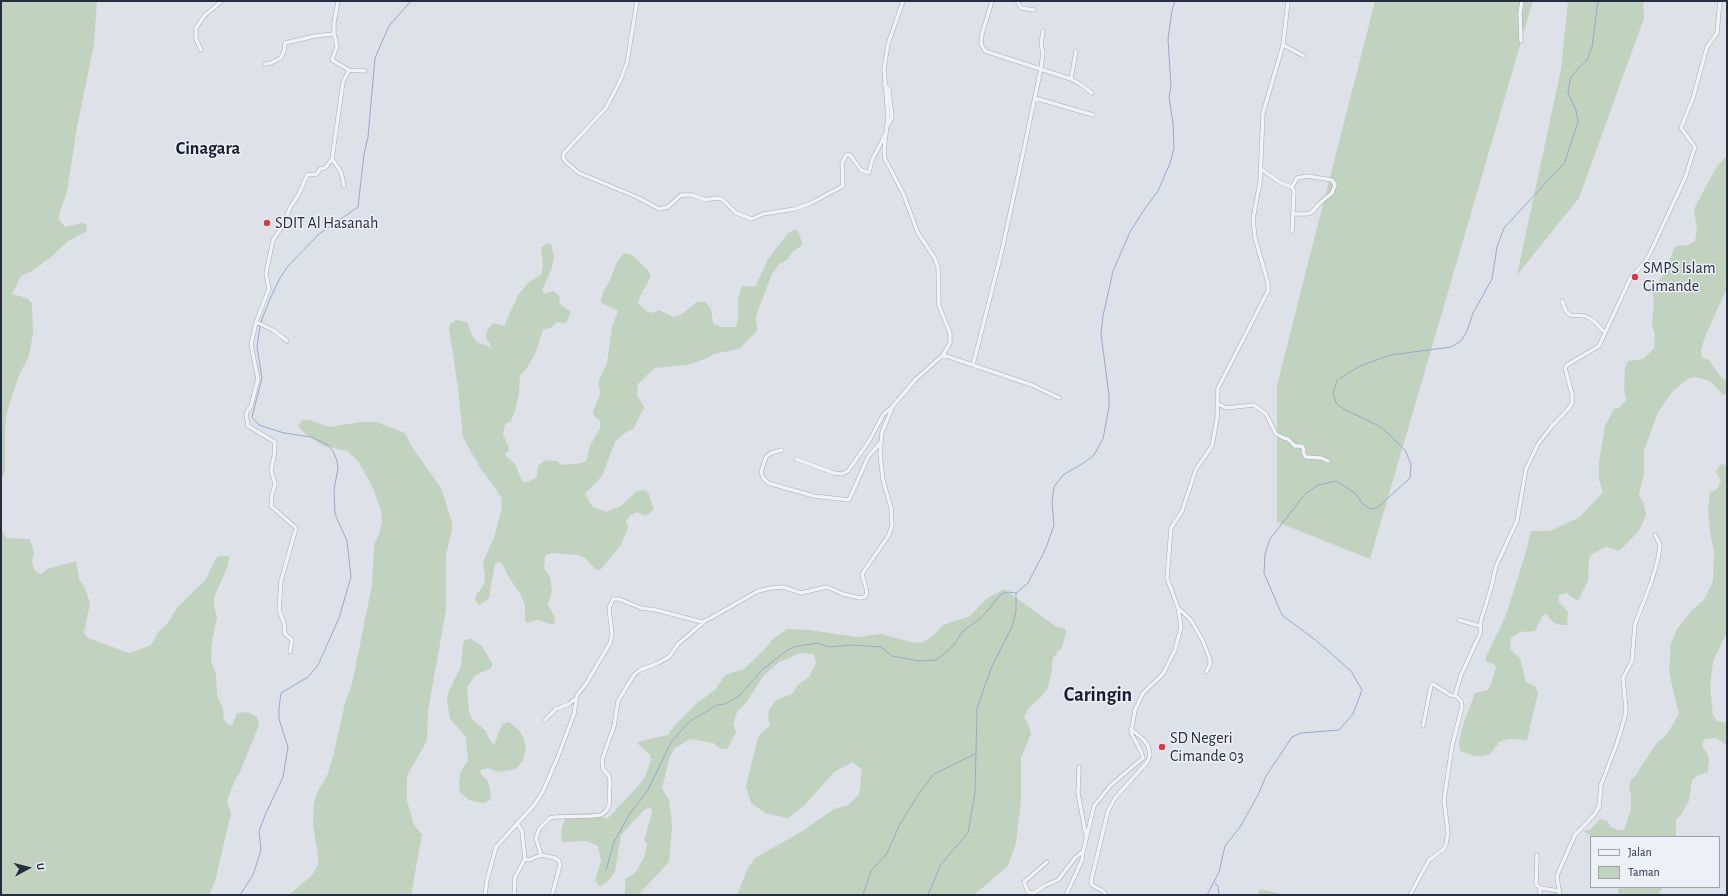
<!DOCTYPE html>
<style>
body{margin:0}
#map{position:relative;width:1728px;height:896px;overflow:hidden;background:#dee1e8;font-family:"Alegreya Sans",sans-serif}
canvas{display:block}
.frame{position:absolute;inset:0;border:2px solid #262d40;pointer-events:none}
.legend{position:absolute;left:1590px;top:836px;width:130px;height:52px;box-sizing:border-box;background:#edf0f6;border:1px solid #9da2ad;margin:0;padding:5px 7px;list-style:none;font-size:12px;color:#262d40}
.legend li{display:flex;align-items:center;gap:8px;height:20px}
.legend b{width:20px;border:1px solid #9da2ad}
.north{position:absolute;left:8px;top:848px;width:40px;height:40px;-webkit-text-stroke:3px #edf0f6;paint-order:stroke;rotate:83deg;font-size:11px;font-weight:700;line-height:16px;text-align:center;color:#262d40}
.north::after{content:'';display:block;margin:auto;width:14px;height:18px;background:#262d40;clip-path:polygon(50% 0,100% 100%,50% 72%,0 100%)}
</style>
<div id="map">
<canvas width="1728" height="896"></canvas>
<div class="frame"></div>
<ul class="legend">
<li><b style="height:5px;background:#f0f2f6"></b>Jalan</li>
<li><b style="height:11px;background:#c1d3be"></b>Taman</li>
</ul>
<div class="north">U</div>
</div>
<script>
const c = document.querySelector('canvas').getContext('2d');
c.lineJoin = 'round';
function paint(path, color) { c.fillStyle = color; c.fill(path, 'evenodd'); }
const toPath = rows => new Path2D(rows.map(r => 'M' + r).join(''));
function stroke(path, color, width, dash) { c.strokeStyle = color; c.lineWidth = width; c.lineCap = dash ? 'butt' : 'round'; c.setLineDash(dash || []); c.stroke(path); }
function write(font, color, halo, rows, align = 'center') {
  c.font = font + ' "Alegreya Sans",sans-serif'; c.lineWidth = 3; c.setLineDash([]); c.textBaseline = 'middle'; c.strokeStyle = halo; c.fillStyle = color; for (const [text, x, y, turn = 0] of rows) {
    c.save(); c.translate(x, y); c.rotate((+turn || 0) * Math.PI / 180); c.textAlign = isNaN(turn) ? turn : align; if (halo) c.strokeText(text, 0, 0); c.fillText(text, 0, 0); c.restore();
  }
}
paint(toPath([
 [1,1,97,1,94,44,77,127,67,192,60,211,59,219,65,227,82,223,86,224,87,231,68,241,51,257,32,271,21,276,12,294,27,298,32,303,33,334,29,356,19,375,7,412,5,428,5,471,1,481],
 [1375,1,1533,1,1370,559,1277,522,1277,385],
 [1568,1,1643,1,1644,18,1579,198,1517,275,1561,69],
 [1727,156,1727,277,1725,281,1727,288,1705,337,1701,350,1702,358,1709,360,1721,377,1727,381,1727,394,1723,395,1710,381,1696,377,1689,378,1672,392,1658,412,1644,451,1644,472,1639,495,1644,504,1646,515,1639,531,1619,551,1606,547,1592,554,1589,558,1588,581,1578,601,1566,593,1559,595,1559,602,1568,612,1567,625,1560,625,1553,622,1546,614,1543,615,1535,631,1520,632,1511,638,1510,649,1520,658,1526,682,1535,686,1538,693,1527,740,1509,739,1499,742,1495,748,1490,754,1483,756,1475,756,1460,751,1459,743,1462,728,1475,693,1488,690,1490,687,1496,667,1494,664,1487,662,1485,659,1506,615,1526,552,1531,531,1550,531,1580,517,1603,492,1599,480,1599,462,1605,426,1614,409,1619,408,1626,400,1624,387,1625,368,1628,361,1643,359,1654,348,1655,336,1652,325,1654,302,1652,291,1664,273,1674,249,1676,246,1689,245,1695,241,1697,230,1694,209,1717,166],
 [793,230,796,230,799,233,802,243,801,246,792,252,787,260,779,264,772,274,756,316,757,330,755,333,739,349,714,354,708,358,687,365,655,368,652,370,638,384,637,395,644,407,634,428,623,434,615,442,602,476,585,494,592,506,606,512,621,506,637,491,644,490,648,492,654,510,645,516,637,512,630,515,626,521,628,528,621,545,600,570,595,569,585,558,579,555,551,553,545,556,544,568,550,577,552,591,548,605,555,617,554,625,538,620,527,623,525,620,525,605,519,592,508,576,502,563,498,562,495,564,489,598,480,605,477,603,475,599,476,596,484,584,485,576,483,562,495,535,502,507,501,497,479,466,463,437,458,388,449,328,450,324,456,320,467,322,473,337,477,342,492,348,486,338,487,331,493,323,504,326,518,295,529,282,541,275,543,265,541,248,546,244,551,244,554,257,552,268,542,290,544,294,554,291,560,297,559,302,561,305,571,312,566,323,557,322,551,328,543,329,535,354,527,368,520,376,519,393,516,407,511,421,505,424,503,435,509,447,509,451,506,453,506,456,515,464,522,481,525,482,528,482,537,477,538,466,546,460,557,461,563,465,582,463,587,460,589,448,600,428,600,421,594,416,593,412,601,392,599,388,599,380,607,363,612,327,618,311,602,303,601,300,603,292,609,282,617,262,624,253,632,255,648,270,651,277,640,296,638,303,646,311,653,313,659,310,674,317,681,315,697,302,706,302,711,309,713,323,721,327,736,327,738,319,738,299,742,286,755,287,767,261,787,234],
 [302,420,309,420,330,427,361,422,377,422,405,433,412,447,441,488,452,522,452,529,446,556,446,610,428,711,427,741,408,774,407,778,407,801,414,825,422,835,411,895,289,895,312,875,318,865,318,857,313,823,314,801,319,789,327,776,334,753,345,703,352,684,372,585,374,545,379,534,382,522,381,511,372,486,358,461,347,451,324,446,305,434,298,426],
 [1721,464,1727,465,1727,632,1713,662,1710,685,1713,715,1717,721,1727,723,1727,745,1716,738,1705,739,1702,745,1709,757,1708,772,1698,775,1692,780,1689,801,1681,815,1676,819,1676,837,1593,837,1583,831,1590,830,1600,819,1607,821,1611,827,1617,830,1624,830,1631,809,1631,795,1629,788,1631,780,1636,775,1655,745,1667,734,1679,714,1669,672,1671,643,1677,629,1692,610,1704,600,1713,581,1714,552,1710,532,1708,508,1710,493,1717,489,1721,481,1716,471],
 [1,529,7,538,30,539,34,553,32,560,33,567,37,573,41,574,47,569,76,561,79,579,85,588,90,603,84,633,88,638,126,652,130,653,151,645,158,632,167,624,177,608,206,579,216,558,219,556,229,556,228,566,214,597,214,604,217,618,212,641,211,661,216,674,217,695,223,709,224,720,230,726,233,723,237,713,248,712,257,717,259,725,240,772,234,782,227,801,231,813,215,882,209,895,1,895],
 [1004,589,1055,626,1065,629,1066,632,1062,647,1053,658,1051,676,1047,689,1040,698,1029,707,1024,717,1029,726,1031,734,1021,758,1021,800,1016,843,1008,866,974,895,737,895,747,870,755,858,804,830,834,809,848,805,859,795,862,770,853,762,834,772,804,806,788,818,765,813,751,803,746,786,758,737,770,725,768,717,769,710,776,700,792,694,798,685,809,677,816,663,814,654,801,653,779,662,764,675,746,703,738,710,733,723,736,732,727,749,721,749,713,743,690,739,675,748,670,757,662,788,669,800,671,815,672,827,669,862,638,895,625,895,625,879,635,873,644,858,647,844,644,840,652,813,651,807,644,810,621,835,615,872,606,883,599,886,595,880,601,861,598,846,586,841,564,842,561,841,562,827,567,814,595,813,607,819,638,786,645,777,651,760,650,755,637,743,645,740,668,735,675,725,697,703,716,689,725,675,744,669,767,647,772,640,787,629,809,630,857,637,881,634,911,642,922,643,933,636,943,625,970,616,986,599],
 [468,639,471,639,481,645,492,663,492,667,489,669,476,675,467,687,469,712,472,719,485,730,490,740,494,745,502,724,509,722,519,730,524,739,526,750,523,760,516,769,498,772,488,768,481,770,480,773,488,781,491,794,490,800,483,803,469,800,460,793,459,785,460,773,468,760,466,737,450,719,447,700,448,693,461,666,463,644,464,641],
 [1619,887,1663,887,1658,895,1618,895],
 [1260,889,1285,895,1258,895]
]), '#c1d3be');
stroke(toPath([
 [261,322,270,299,280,278,288,266,319,234,358,207,364,154,368,137,375,58,389,26,411,1],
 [606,870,614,842,629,815,648,790,671,742,690,721,717,705,725,704,739,696,763,669,786,651,793,647,817,643,829,647,851,645,881,647,892,656,919,661,936,660,952,647,963,631,981,618,1001,594,1008,592,1016,593],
 [1215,883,1218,886,1219,895],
 [240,895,253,875,261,850,259,831,266,813,283,777,288,747,279,719,279,708,281,693,308,677,318,665,339,618,351,577,347,541,335,514,334,490,338,468,337,461,333,451,328,445,311,437,284,433,259,425,252,417,262,378,257,347,260,325],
 [863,895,871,871,887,853,900,824,920,792,934,774,975,754],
 [928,895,941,864,968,833,975,793,977,708,992,666,1012,627,1016,611,1016,593,1028,583,1046,548,1054,525,1052,502,1054,487,1063,475,1085,462,1094,455,1103,439,1109,407,1109,395,1101,334,1103,316,1113,271,1130,232,1146,207,1158,191,1170,163,1174,148,1173,124,1169,97,1171,86,1168,39,1172,10,1175,1],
 [1207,895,1219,872,1225,846,1240,827,1258,795,1266,776,1292,737,1301,733,1339,730,1353,714,1362,690,1351,671,1318,642,1282,615,1264,573,1265,554,1270,539,1305,494,1318,485,1336,481,1355,493,1363,504,1371,509,1377,508,1410,478,1411,464,1405,450,1381,427,1344,409,1336,403,1333,393,1337,380,1360,366,1390,355,1451,347,1461,341,1467,331,1473,313,1492,279,1497,247,1504,228,1565,162,1578,121,1576,110,1568,93,1570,79,1576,71,1587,60,1592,47,1598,1]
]), '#96aacb', 1);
const minor = toPath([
 [637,1,627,63,620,81,606,108,564,153,563,158,567,163,579,173,639,198,659,209,668,207,681,195,692,195,706,200,714,198,722,199,736,213,752,219,763,214,795,209,811,203,843,186,842,163,846,155,850,155,861,170,869,173,872,160,886,133],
 [992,1,982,34,981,44,985,51,1071,79,1080,84,1092,93],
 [1017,1,1021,8,1034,10],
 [1521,41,1520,13,1522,1],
 [1283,45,1304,56],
 [201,50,196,39,196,28,204,16,222,1],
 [265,64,271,63,281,58,284,51,285,43,315,36,334,34],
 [349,70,365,71],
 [1071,79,1076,51],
 [884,84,889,89,892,118,887,126],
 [1035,98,1093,115],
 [332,159,341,172,344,186],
 [1261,169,1281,183,1292,187,1294,191,1292,232],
 [1292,187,1297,178,1307,176,1332,180,1335,185,1332,193,1320,203,1311,213,1306,214,1293,214],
 [1562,301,1566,311,1570,315,1585,316,1589,318,1595,322,1605,333],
 [256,322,273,330,287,341],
 [943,355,1032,385,1059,398],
 [973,365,1002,250,1025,144,1041,68,1043,52,1041,45,1043,31],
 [1217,403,1226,408,1254,405,1266,414,1276,434,1284,438,1288,439,1295,446,1300,446,1303,447,1304,454,1306,457,1321,458,1328,461],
 [782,450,771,453,766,457,761,472,763,478,768,483,814,496,849,500,868,457,880,443],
 [796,459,834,473,842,474,848,471,869,441,883,415,893,406,916,379,943,355,950,343,950,333,939,306,938,267,934,257,918,233,903,193,885,159,884,150,888,117,884,69,888,44,903,1],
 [1179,609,1191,620,1203,641,1210,660,1210,665,1206,672],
 [1459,620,1480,626],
 [290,652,292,640,285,634,284,623,279,610,281,581,296,528,271,506,272,495,275,484,271,470,274,457,275,442,248,426,246,413,251,406,258,379,251,345,256,322,269,289,266,273,273,240,283,225,290,208,299,194,307,175,317,174,320,169,325,168,332,159,343,82,349,70,332,60,337,46,334,34,334,23,338,1],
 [545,720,556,709,569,704,575,699],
 [1423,726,1431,686,1433,684,1450,695,1455,696],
 [1079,767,1078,793,1086,836],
 [517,823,522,831,525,859,529,860,541,855],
 [1537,855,1536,884,1540,888,1540,895],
 [1047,862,1024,882,1028,892,1034,893,1044,886,1058,880,1075,858,1082,852],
 [1540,888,1559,891],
 [485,895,487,880,496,847,535,804,543,791,557,759,574,714,577,695,586,684,610,643,612,634,609,608,613,599,619,599,641,608,656,610,702,622,709,619,758,591,771,588,783,587,801,593,827,587,843,594,860,598,865,597,867,593,866,588,862,574,889,535,892,525,891,508,883,480,880,454,882,432,893,406],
 [514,895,515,877,525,859],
 [552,895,560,866,559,861,555,858,541,855,536,838,539,829,550,818,555,817,591,816,601,815,606,811,609,806,610,783,609,776,603,769,602,760,614,726,618,701,634,675,640,670,656,664,669,657,678,644,704,622],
 [1066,895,1082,860,1083,852,1094,806,1111,785,1143,758,1141,751,1131,733,1135,710,1143,693,1163,674,1175,650,1181,627,1178,608,1167,578,1171,528,1182,511,1196,469,1212,446,1217,419,1218,388,1268,291,1268,283,1255,238,1253,219,1260,182,1263,113,1283,45,1288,1],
 [1106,895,1103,891,1092,885,1091,881,1108,811,1115,798,1142,768,1148,761,1150,755,1148,746,1144,740,1131,729],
 [1410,895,1429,860,1444,849,1446,844,1448,833,1444,800,1452,746,1462,707,1461,701,1455,695,1461,675,1480,634,1481,620,1491,588,1496,566,1517,521,1526,469,1538,444,1552,426,1569,408,1572,403,1572,394,1565,368,1567,365,1599,346,1630,279,1645,262,1651,251,1685,178,1695,147,1681,128,1693,98,1707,47,1717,33,1720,1],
 [1560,895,1557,878,1558,873,1575,835,1594,815,1599,807,1601,785,1617,743,1624,720,1626,710,1623,678,1632,661,1635,624,1651,583,1658,559,1660,545,1655,535]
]);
stroke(minor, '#a7abb6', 4.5);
stroke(minor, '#f0f2f6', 3.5);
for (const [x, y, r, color] of [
 [267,223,4,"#d53b41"],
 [1635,277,4,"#d53b41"],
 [1162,747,4,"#d53b41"]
]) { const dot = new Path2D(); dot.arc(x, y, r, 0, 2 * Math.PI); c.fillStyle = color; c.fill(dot); stroke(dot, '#edf0f6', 1.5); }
write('16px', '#262d40', '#edf0f6', [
 ["SDIT Al Hasanah",275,223],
 ["SMPS Islam",1643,268],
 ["Cimande",1643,286],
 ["SD Negeri",1170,738],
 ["Cimande 03",1170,756]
], 'left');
write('bold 18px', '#181e30', '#edf0f6', [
 ["Cinagara",208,149]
]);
write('bold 20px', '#181e30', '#edf0f6', [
 ["Caringin",1098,695]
]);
</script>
